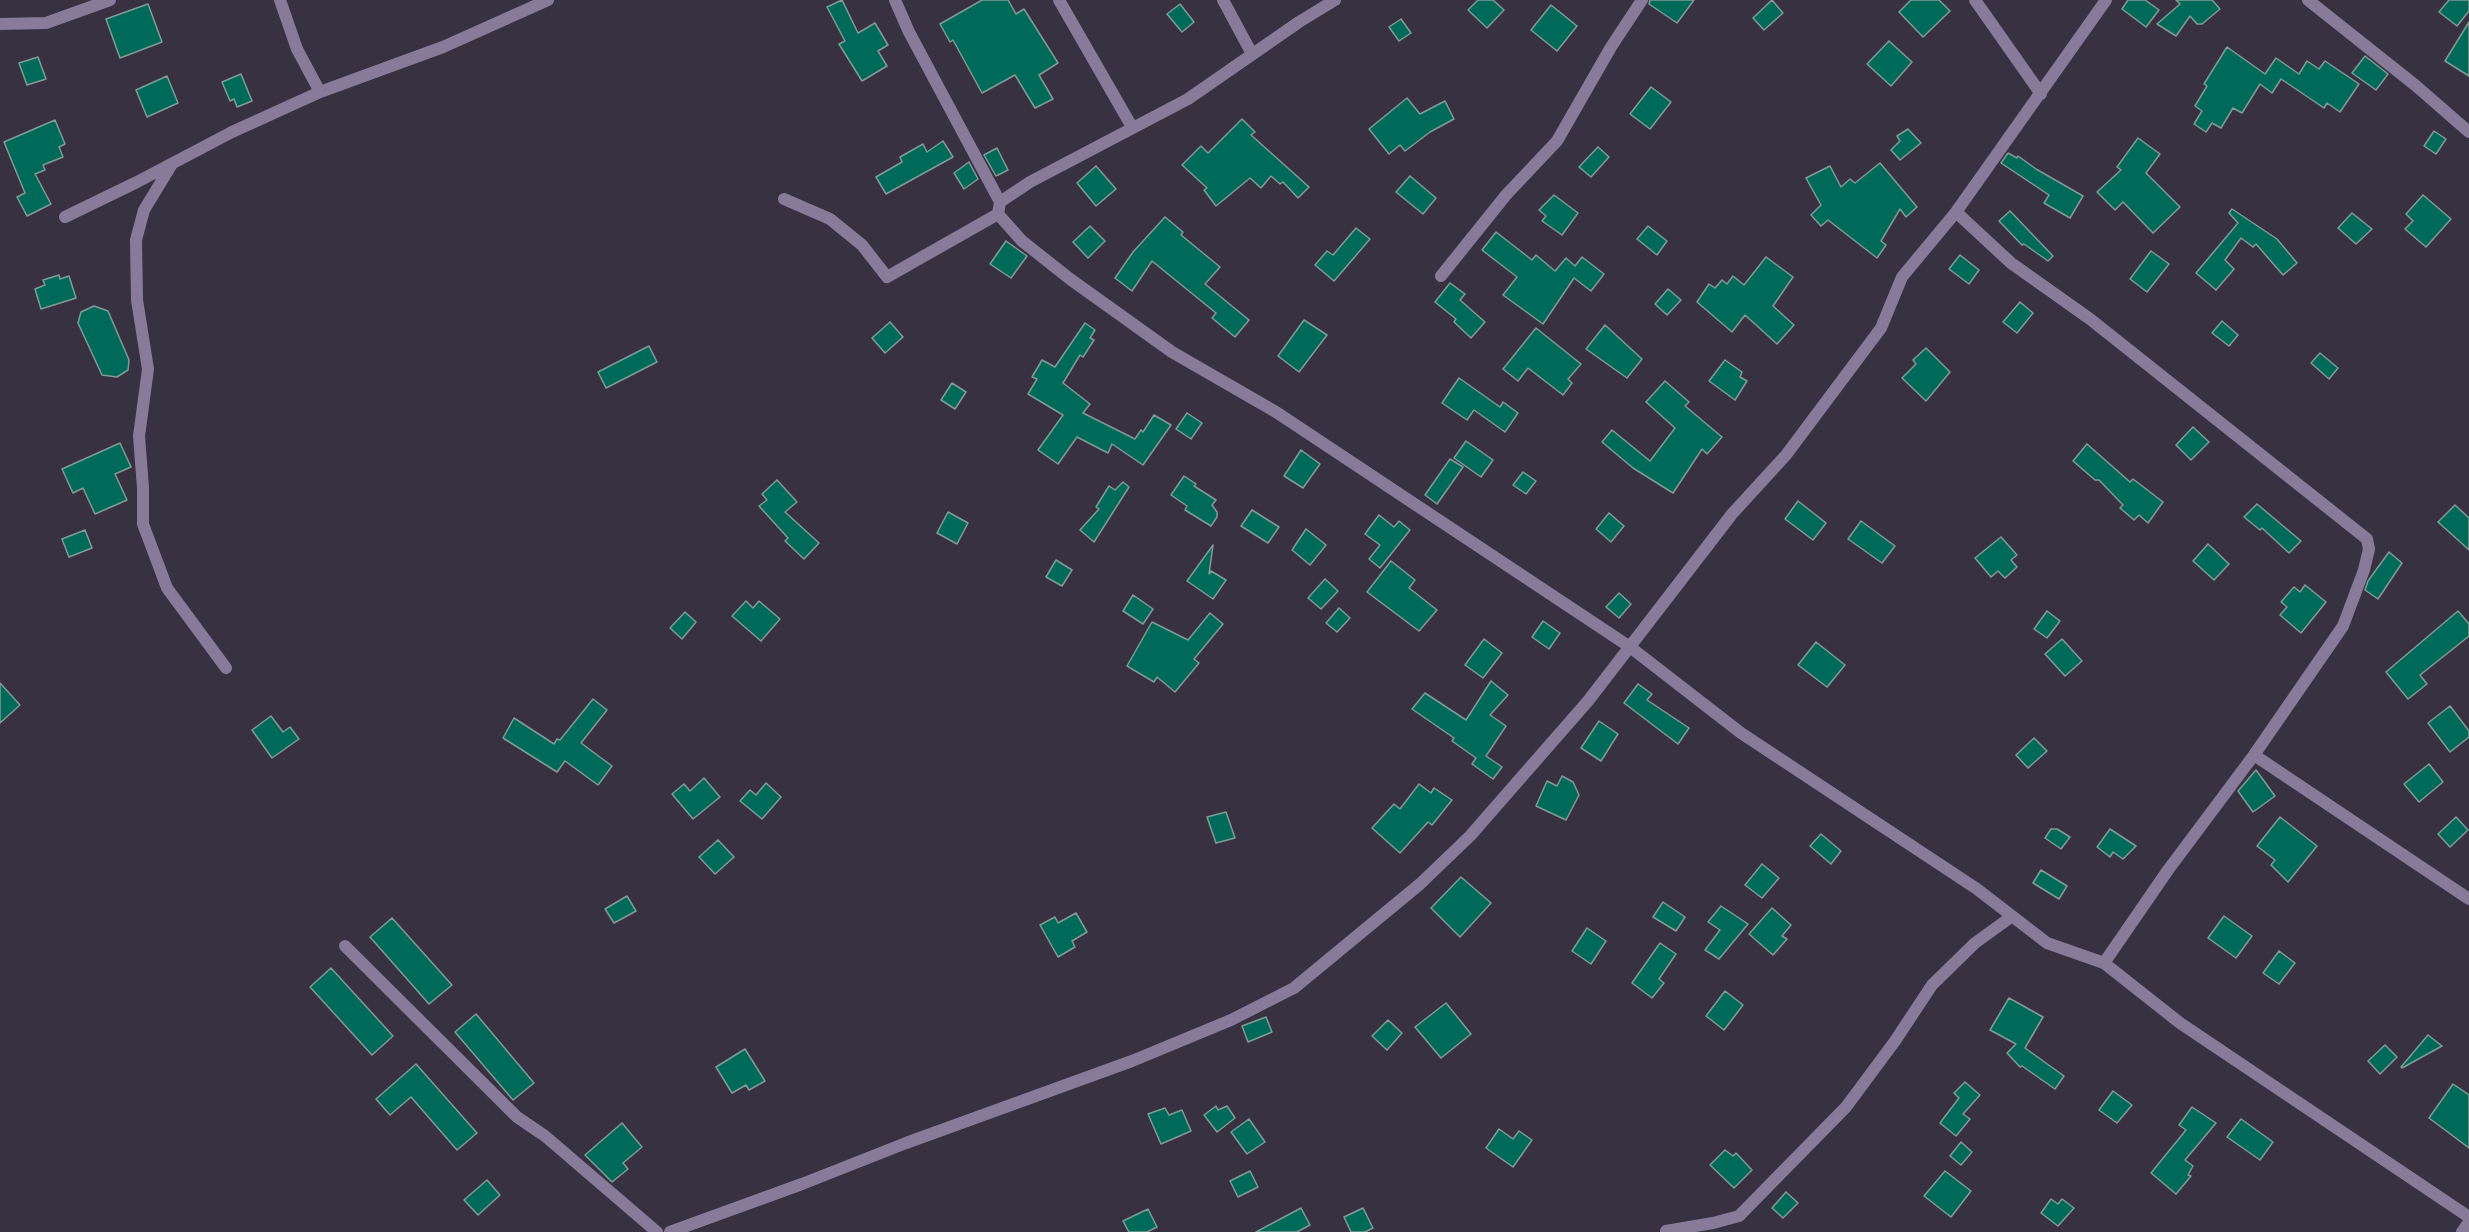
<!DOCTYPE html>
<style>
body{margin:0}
canvas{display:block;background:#383142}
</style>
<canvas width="2469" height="1232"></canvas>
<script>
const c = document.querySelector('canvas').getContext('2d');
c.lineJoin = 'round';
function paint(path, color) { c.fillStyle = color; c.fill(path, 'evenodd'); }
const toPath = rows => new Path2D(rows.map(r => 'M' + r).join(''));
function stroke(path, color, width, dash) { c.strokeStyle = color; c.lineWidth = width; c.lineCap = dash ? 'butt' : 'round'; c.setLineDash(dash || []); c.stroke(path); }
const building = toPath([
 [842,0,858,33,875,23,888,45,878,51,887,66,862,81,839,44,845,41,827,7,842,0],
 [982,0,1008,0,1016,14,1024,9,1058,63,1039,75,1053,99,1035,108,1015,75,982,93,953,40,950,42,940,24,982,0],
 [1478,0,1493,0,1504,10,1487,28,1468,10,1478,0],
 [1650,0,1694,0,1677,23,1649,4,1650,0],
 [1772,0,1783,13,1764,30,1753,18,1772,0],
 [1911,0,1939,0,1950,11,1923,37,1899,12,1911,0],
 [2128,0,2145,0,2159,10,2146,27,2122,9,2128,0],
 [2176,0,2212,0,2220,9,2202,24,2197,24,2190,16,2176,36,2157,24,2180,4,2176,0],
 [2449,0,2469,0,2469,11,2457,26,2439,12,2449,0],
 [148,4,162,42,120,58,106,19,148,4],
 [1180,4,1194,22,1182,32,1167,14,1180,4],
 [1551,5,1577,26,1557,51,1531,30,1551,5],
 [1401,19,1411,33,1399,41,1389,27,1401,19],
 [2469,22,2469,76,2445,61,2469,22],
 [1889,41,1912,62,1891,86,1867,64,1889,41],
 [2227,47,2265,74,2276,58,2299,74,2307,61,2319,69,2325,61,2359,84,2340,112,2327,103,2324,108,2281,79,2272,93,2260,84,2242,113,2233,108,2221,128,2212,123,2206,132,2194,124,2202,111,2195,106,2207,86,2204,84,2227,47],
 [2365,56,2388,74,2376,90,2352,73,2365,56],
 [38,57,46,79,27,85,19,63,38,57],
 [241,74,252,101,237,107,234,99,230,101,222,82,241,74],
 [167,76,178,103,147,117,136,90,167,76],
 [1651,87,1671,102,1650,129,1630,114,1651,87],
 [1407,98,1420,114,1445,101,1454,119,1430,132,1405,151,1400,145,1389,154,1369,129,1407,98],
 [1242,119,1255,132,1251,135,1309,187,1298,198,1283,182,1280,184,1271,176,1261,188,1250,178,1216,206,1204,190,1207,188,1182,165,1201,146,1208,153,1242,119],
 [55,120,65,144,59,147,63,157,43,165,45,170,35,174,51,204,27,216,17,197,25,193,4,142,55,120],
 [1908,129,1921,143,1900,160,1891,150,1900,141,1897,136,1908,129],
 [2434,131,2446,139,2436,154,2424,146,2434,131],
 [2138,138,2160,154,2146,173,2180,207,2153,233,2123,202,2115,210,2097,192,2121,170,2117,167,2138,138],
 [943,141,953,157,886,194,876,177,902,162,900,157,923,144,927,152,943,141],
 [1598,147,1609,157,1591,177,1579,167,1598,147],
 [997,148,1008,170,996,176,984,155,997,148],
 [2008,153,2017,158,2018,156,2036,169,2083,196,2070,218,2044,203,2049,195,2001,163,2008,153],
 [969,162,978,179,964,189,954,173,969,162],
 [1880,163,1917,207,1906,217,1900,209,1881,241,1886,245,1877,258,1828,220,1821,226,1811,215,1821,205,1806,178,1830,166,1841,187,1850,179,1855,183,1880,163],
 [1096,166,1116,189,1096,206,1077,183,1096,166],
 [1410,176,1436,198,1423,214,1396,192,1410,176],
 [1554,195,1578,213,1562,235,1542,221,1546,216,1539,210,1554,195],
 [2423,195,2451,219,2426,247,2405,229,2413,221,2406,214,2423,195],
 [2232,209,2277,239,2297,263,2283,275,2256,244,2253,247,2241,238,2225,260,2234,269,2216,290,2196,273,2238,223,2229,213,2232,209],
 [2010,211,2053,256,2048,261,2024,244,2022,245,1999,221,2010,211],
 [2352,213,2372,229,2356,244,2338,228,2352,213],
 [1165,217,1183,232,1181,235,1220,267,1205,284,1249,320,1235,337,1212,318,1216,313,1152,261,1132,291,1115,278,1133,252,1165,217],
 [1090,226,1105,241,1088,258,1073,242,1090,226],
 [1648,226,1667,241,1657,255,1637,239,1648,226],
 [1356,228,1370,239,1334,281,1315,265,1327,251,1333,255,1356,228],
 [1496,232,1532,260,1536,255,1555,271,1566,258,1575,266,1582,257,1604,274,1591,291,1574,278,1543,324,1503,295,1517,277,1482,250,1496,232],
 [1006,241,1027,256,1011,278,990,264,1006,241],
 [2151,251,2169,264,2147,292,2130,279,2151,251],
 [1960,255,1979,270,1969,284,1949,269,1960,255],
 [1766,257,1793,277,1773,306,1794,325,1777,344,1745,315,1732,332,1697,302,1709,284,1715,288,1722,280,1727,284,1733,276,1744,285,1766,257],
 [59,275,60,279,69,276,76,298,41,309,35,289,45,285,43,280,59,275],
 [1450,283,1465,294,1460,300,1485,322,1471,338,1454,322,1456,319,1435,302,1450,283],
 [1668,289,1681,300,1667,315,1655,304,1668,289],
 [2020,302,2033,313,2017,333,2003,322,2020,302],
 [94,306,108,311,129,360,128,370,117,377,102,375,78,323,81,312,94,306],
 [1304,320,1327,335,1299,372,1278,356,1304,320],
 [2222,321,2238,335,2229,346,2212,333,2222,321],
 [890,322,903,337,885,353,872,338,890,322],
 [1085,323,1095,330,1090,338,1094,340,1083,357,1080,355,1063,383,1090,404,1083,413,1135,439,1141,430,1143,432,1154,415,1171,425,1143,465,1112,444,1108,453,1077,437,1058,464,1038,450,1063,415,1028,394,1037,379,1032,377,1042,360,1055,367,1085,323],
 [1605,325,1642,359,1627,378,1586,349,1605,325],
 [1536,328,1581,364,1568,379,1572,383,1563,395,1528,368,1518,381,1503,369,1536,328],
 [649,346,657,362,606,388,598,372,649,346],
 [1926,348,1950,372,1926,401,1902,378,1916,364,1913,360,1926,348],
 [2320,353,2338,368,2329,379,2311,363,2320,353],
 [1725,360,1742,372,1740,377,1747,381,1735,400,1709,381,1725,360],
 [1459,378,1500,407,1503,402,1518,413,1505,432,1474,410,1467,420,1442,403,1459,378],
 [1665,381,1689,402,1685,406,1722,437,1707,454,1702,449,1673,493,1633,468,1602,442,1612,430,1650,461,1675,428,1646,402,1665,381],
 [952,383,966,392,955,409,941,400,952,383],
 [1187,413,1202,423,1191,439,1176,429,1187,413],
 [2193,427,2209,442,2191,460,2176,445,2193,427],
 [1466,441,1493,460,1481,477,1454,458,1466,441],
 [120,443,131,467,115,474,127,500,95,514,83,488,73,493,62,469,120,443],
 [2087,444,2130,482,2133,479,2163,502,2148,523,2139,515,2134,520,2120,508,2123,505,2099,480,2095,480,2073,461,2087,444],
 [1301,450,1320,464,1303,488,1284,476,1301,450],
 [1450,459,1463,467,1437,504,1425,495,1450,459],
 [1523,472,1536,481,1526,494,1513,485,1523,472],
 [1184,476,1196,484,1194,486,1216,500,1212,505,1217,512,1217,517,1211,526,1185,510,1187,506,1171,495,1184,476],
 [777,480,797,502,785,512,819,543,804,559,785,541,788,538,759,506,767,500,762,494,777,480],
 [1123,482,1129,487,1094,542,1080,530,1099,509,1096,507,1109,486,1115,490,1123,482],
 [1798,501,1826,523,1813,540,1785,519,1798,501],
 [2257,504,2301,541,2289,553,2262,528,2260,530,2244,517,2257,504],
 [2455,505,2469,518,2469,550,2438,522,2455,505],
 [1252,510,1279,527,1268,543,1241,526,1252,510],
 [948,512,968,523,957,544,937,533,948,512],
 [1609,513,1624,526,1611,542,1596,529,1609,513],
 [1379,515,1394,527,1399,521,1410,530,1380,568,1369,559,1380,545,1365,534,1379,515],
 [1861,521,1895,546,1882,563,1848,539,1861,521],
 [1306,529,1326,545,1310,565,1292,550,1306,529],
 [85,530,92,548,69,557,62,539,85,530],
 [2001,537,2017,555,2011,560,2017,567,2005,578,1998,571,1991,577,1975,558,2001,537],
 [2208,544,2229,564,2214,580,2193,561,2208,544],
 [1213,545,1209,574,1211,571,1226,580,1213,599,1187,581,1213,545],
 [2389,552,2402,563,2378,599,2365,590,2368,581,2389,552],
 [1056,560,1072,570,1062,586,1046,577,1056,560],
 [1391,561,1415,580,1409,588,1437,610,1419,631,1367,592,1391,561],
 [1325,579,1338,591,1321,609,1308,598,1325,579],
 [2305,585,2326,602,2301,633,2280,615,2287,607,2281,602,2294,587,2300,592,2305,585],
 [1619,593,1631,604,1619,618,1606,607,1619,593],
 [1133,595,1153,609,1143,624,1123,611,1133,595],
 [746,601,753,608,759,601,780,619,761,641,732,616,746,601],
 [1339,608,1350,618,1337,632,1326,623,1339,608],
 [2047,611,2060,621,2047,638,2034,629,2047,611],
 [2458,611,2469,624,2469,636,2420,675,2427,684,2408,699,2386,672,2458,611],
 [685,612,696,622,682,639,670,628,685,612],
 [1210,613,1223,624,1194,659,1199,663,1175,692,1157,677,1154,682,1127,666,1152,622,1188,640,1210,613],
 [1543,621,1560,633,1549,649,1532,637,1543,621],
 [1484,639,1502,653,1483,678,1465,665,1484,639],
 [2062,639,2082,661,2065,676,2045,654,2062,639],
 [1816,642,1845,665,1827,687,1798,665,1816,642],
 [1491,681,1508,695,1490,715,1506,726,1486,756,1502,767,1493,779,1472,764,1476,758,1452,741,1454,738,1412,709,1425,693,1466,720,1491,681],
 [0,683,20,705,0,723,0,683],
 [1638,684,1652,694,1647,700,1689,728,1678,744,1624,703,1638,684],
 [593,699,607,710,581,743,612,766,598,785,565,761,557,772,503,738,514,718,554,744,557,739,560,740,593,699],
 [2450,706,2469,731,2469,737,2450,752,2428,723,2450,706],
 [271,716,283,732,290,727,299,739,272,758,252,730,271,716],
 [1599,721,1618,734,1601,761,1581,748,1599,721],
 [2034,738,2047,751,2028,768,2016,755,2034,738],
 [2429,764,2443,782,2419,802,2404,784,2429,764],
 [2256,770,2275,796,2253,812,2238,791,2256,770],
 [1562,776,1573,782,1579,795,1566,820,1536,806,1547,781,1557,786,1562,776],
 [704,778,720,797,693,819,672,794,684,784,690,791,704,778],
 [766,783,781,797,762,819,740,801,750,790,756,795,766,783],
 [1419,784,1431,793,1434,788,1452,800,1432,825,1428,822,1400,853,1372,828,1394,804,1400,809,1419,784],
 [1226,812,1235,838,1216,843,1207,817,1226,812],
 [2280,817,2317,846,2288,882,2271,865,2275,860,2257,846,2280,817],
 [2456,817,2468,830,2450,847,2438,834,2456,817],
 [2051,829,2057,829,2070,837,2061,849,2045,838,2051,829],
 [2110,829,2136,846,2123,859,2113,852,2110,857,2097,847,2110,829],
 [1821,834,1841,851,1831,864,1810,846,1821,834],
 [718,840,734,857,715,874,699,857,718,840],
 [1762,864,1779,878,1762,898,1745,885,1762,864],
 [2041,870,2067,886,2059,899,2033,883,2041,870],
 [1461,877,1491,903,1460,937,1431,908,1461,877],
 [627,896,636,911,614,923,605,909,627,896],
 [1663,902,1685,917,1676,931,1653,917,1663,902],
 [1721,906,1748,924,1719,959,1705,950,1720,930,1708,922,1721,906],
 [1772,908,1791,925,1782,936,1787,939,1773,955,1749,934,1772,908],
 [1076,913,1087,932,1072,941,1075,947,1058,957,1040,925,1055,917,1058,923,1076,913],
 [2224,916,2252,936,2236,958,2208,938,2224,916],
 [392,918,452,985,429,1004,370,937,392,918],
 [1587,928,1606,941,1591,964,1572,951,1587,928],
 [1660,943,1676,954,1659,979,1664,983,1652,998,1632,983,1660,943],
 [2279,951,2295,963,2279,984,2263,973,2279,951],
 [331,968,393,1036,372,1055,310,987,331,968],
 [1725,991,1743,1005,1724,1030,1706,1016,1725,991],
 [2009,998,2043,1017,2025,1048,2064,1076,2055,1089,2022,1066,2020,1067,2007,1053,2016,1044,1990,1030,2009,998],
 [1446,1003,1471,1034,1441,1058,1415,1027,1446,1003],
 [476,1014,534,1083,513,1100,455,1032,476,1014],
 [1266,1017,1272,1032,1248,1042,1242,1026,1266,1017],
 [1388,1020,1402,1033,1387,1050,1372,1036,1388,1020],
 [2428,1035,2442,1046,2402,1068,2401,1067,2428,1035],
 [2385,1045,2397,1057,2380,1074,2368,1061,2385,1045],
 [745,1049,765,1081,749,1090,746,1085,732,1093,716,1067,745,1049],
 [416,1064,477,1133,457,1150,411,1097,390,1115,376,1099,416,1064],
 [1965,1082,1980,1095,1963,1114,1970,1119,1956,1136,1940,1123,1959,1098,1954,1093,1965,1082],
 [2453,1084,2469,1095,2469,1148,2429,1118,2453,1084],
 [2113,1091,2132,1105,2117,1123,2099,1110,2113,1091],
 [1216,1106,1218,1110,1227,1106,1235,1118,1217,1132,1204,1115,1216,1106],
 [2192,1107,2216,1123,2185,1160,2193,1166,2188,1175,2191,1176,2176,1194,2151,1173,2186,1130,2179,1125,2192,1107],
 [1165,1108,1169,1115,1182,1110,1191,1131,1161,1144,1148,1114,1165,1108],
 [1249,1119,1265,1142,1247,1154,1231,1132,1249,1119],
 [2241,1119,2273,1142,2260,1160,2227,1137,2241,1119],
 [622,1123,642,1147,623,1163,628,1169,612,1182,585,1155,622,1123],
 [1499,1129,1513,1139,1519,1131,1532,1140,1513,1167,1486,1148,1499,1129],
 [1961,1142,1972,1152,1961,1165,1950,1156,1961,1142],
 [1725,1150,1733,1156,1736,1153,1752,1170,1734,1188,1710,1165,1725,1150],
 [1250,1171,1258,1187,1238,1197,1230,1181,1250,1171],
 [1945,1171,1971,1191,1951,1217,1924,1196,1945,1171],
 [487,1180,500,1195,478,1215,464,1200,487,1180],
 [1786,1192,1798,1203,1783,1218,1772,1208,1786,1192],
 [2051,1199,2058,1204,2062,1199,2074,1208,2058,1226,2041,1213,2051,1199],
 [1301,1208,1310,1225,1297,1232,1256,1232,1301,1208],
 [1363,1208,1373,1228,1365,1232,1351,1232,1344,1217,1363,1208],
 [1148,1209,1157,1227,1147,1232,1129,1232,1123,1221,1148,1209]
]);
paint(building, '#006a5a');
stroke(building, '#829b95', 1.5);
stroke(toPath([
 [280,0,297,49,320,92],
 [895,0,909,32,1000,202,998,214,1022,241,1070,279,1172,352,1276,412,1630,647,1741,733,1977,889,2047,943,2104,963,2180,1023,2469,1217],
 [1059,0,1132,127],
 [1223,0,1252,54],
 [1975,0,2041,94],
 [2308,0,2415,85,2469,132],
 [0,24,46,23,110,0],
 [172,164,144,210,136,240,137,300,148,369,139,436,143,488,143,524,167,588,226,668],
 [784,199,830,219,862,245,887,277,998,214],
 [1000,202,1030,182,1188,99,1299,22,1335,0],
 [1956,212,2011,263,2090,319,2367,539,2369,549,2364,570,2343,626,2254,755,2168,870,2104,963],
 [65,217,137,182,232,132,320,92,443,47,548,0],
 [1441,276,1506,195,1557,141,1611,47,1642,0],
 [2254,755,2469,899],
 [345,946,517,1117,545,1136,657,1232],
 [1666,1231,1713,1223,1739,1216,1846,1107,1895,1041,1932,985,1975,943,2011,917],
 [670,1232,802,1184,906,1143,1132,1061,1231,1020,1294,988,1420,884,1470,836,1588,701,1732,514,1786,455,1881,328,1902,277,1956,212,2106,0],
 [2462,1232,2469,1222]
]), '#887b9a', 12);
</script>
